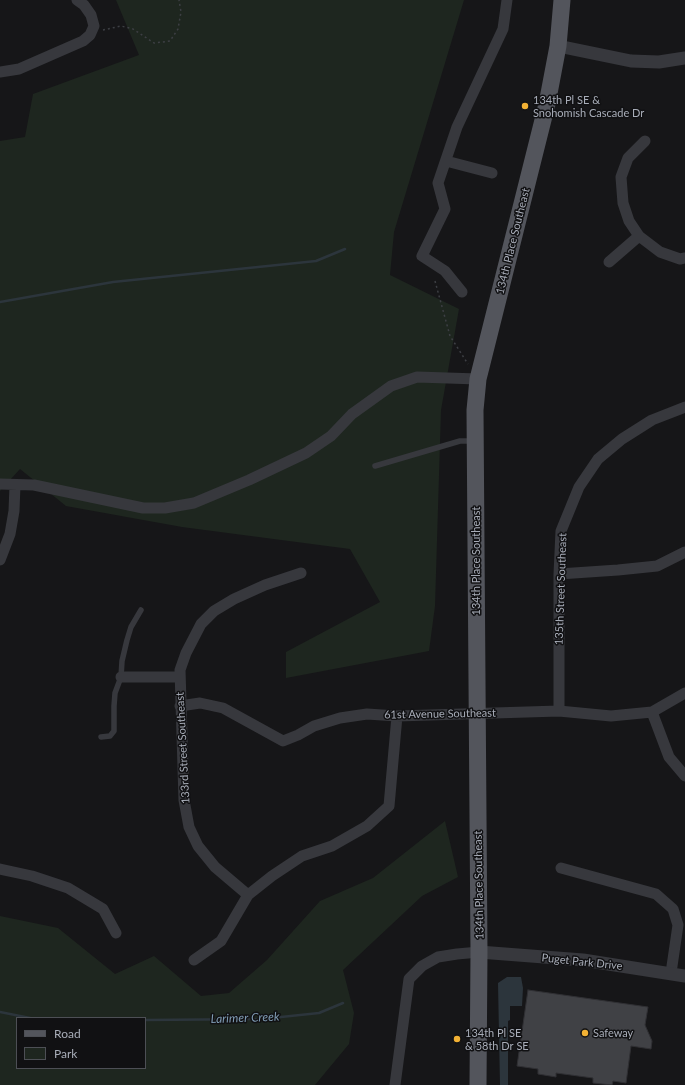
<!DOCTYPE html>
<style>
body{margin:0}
#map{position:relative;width:685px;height:1085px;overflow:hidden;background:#161618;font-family:Lato,sans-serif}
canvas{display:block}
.legend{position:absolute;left:16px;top:1017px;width:130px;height:52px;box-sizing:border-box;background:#111113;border:1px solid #4d4f55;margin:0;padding:5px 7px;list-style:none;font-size:12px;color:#a8adb8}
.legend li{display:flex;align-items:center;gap:8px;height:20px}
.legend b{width:20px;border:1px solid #4d4f55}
</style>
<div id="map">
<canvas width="685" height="1085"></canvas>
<ul class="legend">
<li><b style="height:5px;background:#53555c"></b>Road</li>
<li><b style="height:11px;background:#1e261f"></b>Park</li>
</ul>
</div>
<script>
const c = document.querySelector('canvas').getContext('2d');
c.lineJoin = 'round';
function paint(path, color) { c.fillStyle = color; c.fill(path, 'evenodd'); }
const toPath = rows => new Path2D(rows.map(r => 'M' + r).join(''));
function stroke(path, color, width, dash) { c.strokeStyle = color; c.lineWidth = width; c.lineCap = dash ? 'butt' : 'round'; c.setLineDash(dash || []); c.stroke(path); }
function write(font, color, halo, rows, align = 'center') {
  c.font = font + ' Lato,sans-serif'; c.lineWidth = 3; c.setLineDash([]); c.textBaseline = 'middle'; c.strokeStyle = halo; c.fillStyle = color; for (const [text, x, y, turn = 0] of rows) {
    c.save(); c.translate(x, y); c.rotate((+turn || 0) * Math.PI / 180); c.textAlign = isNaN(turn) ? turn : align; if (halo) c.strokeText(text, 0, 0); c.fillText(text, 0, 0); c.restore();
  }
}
paint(toPath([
 [116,0,464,0,394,232,390,275,459,309,441,410,435,606,429,651,286,678,286,652,380,602,350,549,182,527,66,506,20,469,0,491,0,141,25,137,33,94,139,55],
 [445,821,458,877,422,896,343,970,354,1013,349,1044,315,1085,0,1085,0,916,58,928,115,974,154,956,201,996,229,993,267,960,320,901,373,878],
 [17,1018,145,1018,145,1068,17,1068]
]), '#1e261f');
paint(toPath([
 [507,977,521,977,523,988,522,1006,510,1006,510,1020,508,1021,508,1085,500,1085,498,983]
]), '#2c353c');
stroke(toPath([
 [0,302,113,282,316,261,345,249],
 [0,1012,30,1018],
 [145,1020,262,1019,319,1013,343,1003]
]), '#2c353c', 2.5);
const building = toPath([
 [528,990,648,1007,645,1025,652,1041,651,1049,631,1046,626,1083,613,1081,612,1085,593,1083,593,1078,556,1073,556,1077,538,1074,538,1069,517,1066,528,990]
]);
paint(building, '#404145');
stroke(building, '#303034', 1);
stroke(toPath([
 [103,30,121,26,133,29,154,43,170,41,178,29,181,12,179,0],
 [435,281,450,336,468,364]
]), '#3d3f44', 1.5, [2, 3]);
stroke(toPath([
 [375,466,460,441,473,441],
 [101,737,110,736,114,731,114,706,115,693,121,677,122,661,127,640,131,627,141,610]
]), '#37383d', 5.5);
stroke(toPath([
 [0,72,19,69,83,41,90,35,94,26,91,15,84,5,77,0],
 [645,141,628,158,621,177,623,203,629,221,639,236,660,252,680,259,685,258],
 [446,161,492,173],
 [609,262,639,236],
 [462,292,445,271,422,256,445,209,438,183,457,127,503,29,507,0],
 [0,484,34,485,143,508,165,508,194,503,249,480,306,453,331,436,352,414,391,386,417,377,478,379],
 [0,560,10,534,14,511,15,485],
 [559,574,618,570,657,566,685,552],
 [121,677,180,677],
 [180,706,200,703,223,708,283,741,298,735,314,726,340,718,367,714,397,716,559,711,611,716,652,712,685,693],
 [559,711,559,574,561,531,579,487,598,459,622,439,652,420,685,407],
 [652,712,669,757,685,776],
 [561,868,656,894,673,909,678,925,671,973],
 [0,869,32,876,68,888,103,909,116,933],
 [248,895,215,867,198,846,189,827,184,800,180,670,186,653,201,624,214,611,234,599,265,585,301,573],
 [194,960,221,941,248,895,272,876,302,856,332,846,367,826,389,806,397,716],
 [395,1085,409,979,422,966,438,957,457,954,479,952]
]), '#37383d', 11);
stroke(toPath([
 [558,46,631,61,659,62,685,58],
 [479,952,583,960,685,976]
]), '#37383d', 13);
stroke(toPath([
 [478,1085,479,952,475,410,478,379,547,104,558,46,562,0]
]), '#53555c', 17);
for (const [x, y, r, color] of [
 [525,106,4,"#f2b134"],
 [585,1033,4,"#f2b134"],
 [457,1039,4,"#f2b134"]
]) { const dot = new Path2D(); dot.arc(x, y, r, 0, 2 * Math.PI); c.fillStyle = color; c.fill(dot); stroke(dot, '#111113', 1.5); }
write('11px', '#a8adb8', '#111113', [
 ["134th Pl SE &",533,100],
 ["Snohomish Cascade Dr",533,113],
 ["134th Pl SE",465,1033],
 ["& 58th Dr SE",465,1046],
 ["Safeway",593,1033]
], 'left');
write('11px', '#a8adb8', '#111113', [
 ["134th Place Southeast",513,241,-76],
 ["134th Place Southeast",476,561,-90],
 ["135th Street Southeast",561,589,-88],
 ["61st Avenue Southeast",440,714,-1],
 ["133rd Street Southeast",183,748,-93],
 ["134th Place Southeast",479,885,-91],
 ["Puget Park Drive",582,962,6]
]);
write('italic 12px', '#7f9bb3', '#111113', [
 ["Larimer Creek",245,1018,-2]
]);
</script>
